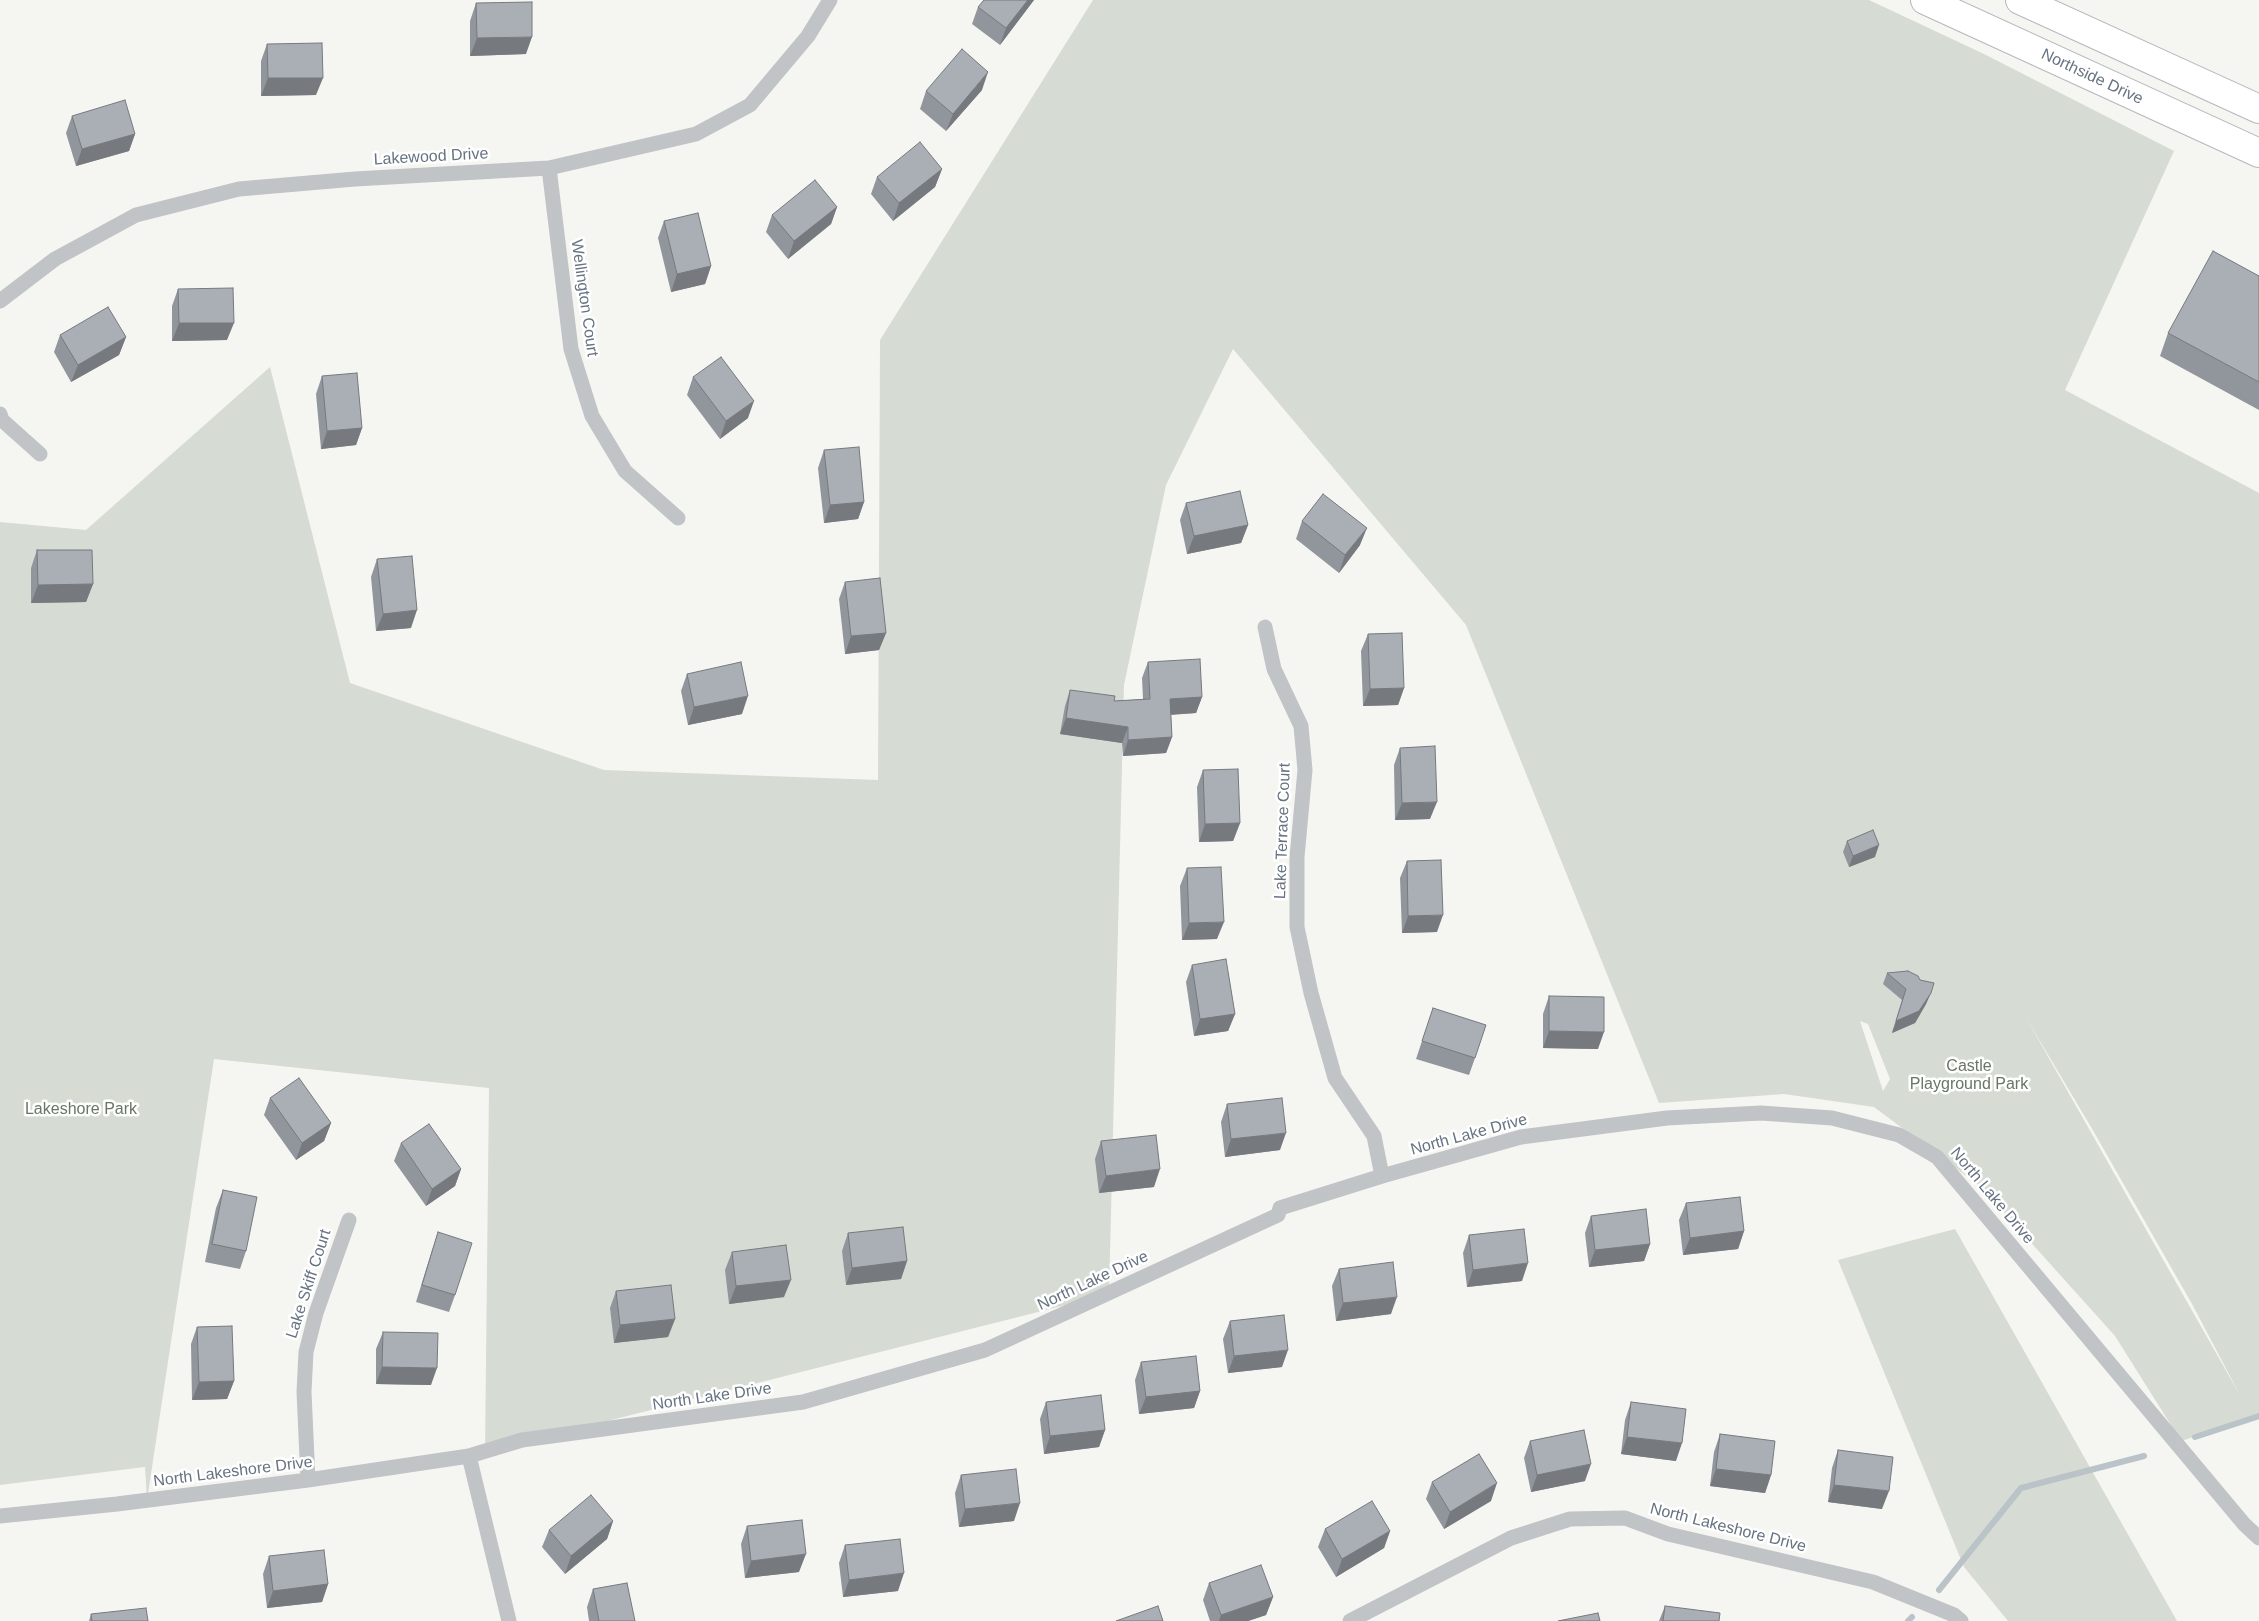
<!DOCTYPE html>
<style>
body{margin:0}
canvas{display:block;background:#f5f5f2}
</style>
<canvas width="2259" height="1621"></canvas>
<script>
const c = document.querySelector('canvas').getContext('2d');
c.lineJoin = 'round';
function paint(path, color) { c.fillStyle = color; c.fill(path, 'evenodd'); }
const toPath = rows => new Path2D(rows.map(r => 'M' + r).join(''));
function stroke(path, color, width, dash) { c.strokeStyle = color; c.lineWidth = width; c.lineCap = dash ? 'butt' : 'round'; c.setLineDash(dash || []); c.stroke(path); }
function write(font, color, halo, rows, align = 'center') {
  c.font = font + ' Arial,sans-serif'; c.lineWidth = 5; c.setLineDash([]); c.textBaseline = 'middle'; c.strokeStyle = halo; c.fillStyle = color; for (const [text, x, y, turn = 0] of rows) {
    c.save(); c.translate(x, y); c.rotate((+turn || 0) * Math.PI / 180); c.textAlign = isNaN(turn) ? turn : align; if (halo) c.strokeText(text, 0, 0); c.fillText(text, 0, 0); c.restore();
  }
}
paint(toPath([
 [1093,0,1869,0,1984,54,2174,151,2065,390,2259,493,2259,1416,2181,1441,2115,1336,1981,1187,1874,1107,1784,1094,1659,1103,1466,625,1233,349,1166,485,1124,685,1109,1294,485,1452,489,1088,214,1059,147,1500,145,1467,0,1485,0,522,86,530,270,367,350,683,604,770,878,780,880,340],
 [2025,1016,2091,1127,2192,1304,2241,1397],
 [1860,1021,1868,1024,1890,1079,1883,1091],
 [1955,1229,2177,1621,2008,1621,1964,1567,1838,1260]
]), '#d6dcd3');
stroke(toPath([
 [2195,1437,2259,1416],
 [1939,1590,2021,1488,2144,1456],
 [1908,1621,1912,1617]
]), '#bac4c8', 6);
const highway = toPath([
 [1925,0,2259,153],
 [2020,0,2259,109]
]);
stroke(highway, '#b5b8bb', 30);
stroke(toPath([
 [549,168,571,349,592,416,625,471,678,518],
 [0,301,55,259,136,215,239,189,355,179,549,168,696,134,750,105,808,36,830,0],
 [0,414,2,420,40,454],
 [1265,627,1274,669,1301,726,1305,770,1297,857,1297,927,1311,993,1335,1078,1374,1136,1382,1176],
 [469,1456,509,1621],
 [308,1480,304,1392,306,1352,316,1313,349,1220],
 [0,1516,117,1504,308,1480,469,1456,522,1440,803,1402,985,1350,1278,1215,1280,1208,1382,1176,1521,1137,1667,1118,1761,1113,1832,1118,1899,1135,1937,1157,2244,1524,2259,1538],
 [1350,1621,1511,1538,1570,1519,1625,1518,1668,1534,1873,1582,1954,1615,1961,1621]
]), '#c0c4c7', 15);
stroke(highway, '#fff', 28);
paint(toPath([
 [984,0,1034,0,1000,45,972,24,978,7],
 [476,3,526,54,470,56,470,21],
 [267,44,316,95,261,96,261,61],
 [982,90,946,131,920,109,926,91],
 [72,116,135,134,129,151,76,166,66,133],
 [942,169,935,187,893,221,871,194,877,177],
 [837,207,831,224,788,259,766,232,772,215],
 [664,221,711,266,705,284,671,292,658,238],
 [2259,276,2259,410,2160,356,2168,333],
 [178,289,227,340,172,341,172,306],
 [60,335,126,337,119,355,71,382,54,352],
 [322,376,362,428,356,445,321,449,316,394],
 [693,377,748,418,720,439,687,395],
 [824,450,864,502,858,519,824,523,818,468],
 [1186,503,1248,525,1241,543,1187,554,1180,520],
 [1302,521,1360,545,1339,573,1296,539],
 [37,550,93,584,86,602,31,603,31,568],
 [377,559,411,628,376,631,371,577],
 [845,582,886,633,879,650,845,654,839,599],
 [1368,634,1404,688,1398,705,1363,706,1361,651],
 [1148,662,1202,697,1196,713,1171,715,1172,737,1166,753,1123,756,1122,743,1060,734,1065,706,1070,690,1114,701,1143,699,1142,678],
 [687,674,742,714,688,725,681,691],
 [1400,748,1430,819,1395,820,1394,765],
 [1203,770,1240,823,1233,841,1199,842,1197,787],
 [1847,841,1875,857,1849,867,1843,852],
 [1407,861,1437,932,1402,933,1400,878],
 [1187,868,1217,939,1182,940,1180,886],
 [1192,965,1235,1014,1228,1031,1194,1036,1186,982],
 [1887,973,1934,983,1926,1004,1915,1023,1892,1033,1902,1000,1883,984],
 [1549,996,1598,1049,1543,1048,1543,1014],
 [1433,1008,1475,1058,1469,1075,1416,1059],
 [270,1098,331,1123,324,1141,296,1160,264,1115],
 [1227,1104,1280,1150,1225,1157,1221,1122],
 [1101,1141,1154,1187,1099,1193,1095,1159],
 [401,1143,461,1169,455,1186,426,1206,394,1161],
 [223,1190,246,1251,240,1269,205,1262,216,1208],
 [1686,1203,1744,1231,1738,1249,1683,1255,1679,1220],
 [1591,1216,1650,1244,1644,1261,1589,1267,1585,1233],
 [438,1232,455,1295,449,1312,416,1302,432,1250],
 [848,1233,907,1261,901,1279,846,1285,842,1251],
 [1469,1235,1522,1281,1467,1287,1463,1253],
 [732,1252,784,1297,729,1304,725,1270],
 [1339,1269,1391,1314,1336,1321,1332,1286],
 [616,1291,675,1319,668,1337,614,1343,610,1308],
 [1230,1321,1282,1367,1228,1373,1223,1339],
 [197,1327,234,1381,227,1399,192,1400,191,1344],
 [383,1332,431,1385,376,1384,376,1349],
 [1141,1362,1200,1391,1194,1408,1139,1414,1135,1380],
 [1046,1402,1105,1430,1099,1447,1044,1454,1040,1419],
 [1631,1402,1676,1461,1621,1454,1625,1420],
 [1720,1434,1771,1475,1765,1493,1710,1486,1714,1452],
 [1530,1441,1585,1481,1531,1492,1524,1458],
 [1838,1450,1882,1509,1828,1502,1832,1468],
 [961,1475,1014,1521,959,1527,955,1493],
 [1432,1482,1491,1501,1444,1529,1426,1499],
 [613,1521,607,1539,565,1574,542,1547,549,1530],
 [747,1526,799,1572,745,1578,741,1544],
 [1325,1529,1390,1531,1384,1548,1336,1577,1318,1547],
 [845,1545,898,1591,843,1597,839,1563],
 [269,1556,328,1584,322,1602,267,1608,263,1574],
 [1209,1583,1273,1597,1266,1615,1248,1621,1210,1621,1203,1600],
 [593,1589,635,1621,589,1621,587,1607],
 [1665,1606,1719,1621,1659,1621],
 [91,1614,148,1621,89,1621]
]), '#91969c');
paint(toPath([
 [1028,0,1034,0,1000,45,1006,28],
 [532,37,526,54,470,56,477,38],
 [988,72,982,90,946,131,953,114],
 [268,78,323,78,316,95,261,96],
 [135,134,129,151,76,166,82,149],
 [942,169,935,187,893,221,899,203],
 [837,207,831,224,788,259,794,241],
 [711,266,705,284,671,292,677,274],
 [179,323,234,323,227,340,172,341],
 [126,337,119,355,71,382,78,365],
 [754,401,748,418,720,439,726,421],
 [362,428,356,445,321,449,327,431],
 [864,502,858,519,824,523,830,505],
 [1248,525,1241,543,1187,554,1194,536],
 [1367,528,1360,545,1339,573,1345,555],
 [93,584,86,602,31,603,38,585],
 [417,610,411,628,376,631,383,614],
 [886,633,879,650,845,654,851,636],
 [1404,688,1398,705,1363,706,1370,689],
 [748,696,742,714,688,725,694,707],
 [1202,697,1196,713,1164,715,1170,699],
 [1066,718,1128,727,1122,743,1060,734],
 [1172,737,1166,753,1123,756,1128,740],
 [1437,802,1430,819,1395,820,1402,803],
 [1240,823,1233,841,1199,842,1205,824],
 [1879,845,1875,857,1849,867,1853,856],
 [1443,915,1437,932,1402,933,1408,916],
 [1224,922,1217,939,1182,940,1189,923],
 [1931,993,1926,1004,1915,1023,1892,1033,1896,1021],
 [1235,1014,1228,1031,1194,1036,1200,1019],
 [1549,1031,1604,1032,1598,1049,1543,1048],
 [331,1123,324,1141,296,1160,302,1143],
 [1286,1133,1280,1150,1225,1157,1231,1139],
 [461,1169,455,1186,426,1206,432,1189],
 [1160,1169,1154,1187,1099,1193,1106,1176],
 [1744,1231,1738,1249,1683,1255,1690,1238],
 [1650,1244,1644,1261,1589,1267,1595,1250],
 [907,1261,901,1279,846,1285,852,1268],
 [1528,1263,1522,1281,1467,1287,1473,1270],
 [791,1280,784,1297,729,1304,736,1286],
 [1397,1297,1391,1314,1336,1321,1343,1303],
 [675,1319,668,1337,614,1343,620,1325],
 [1288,1350,1282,1367,1228,1373,1234,1356],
 [382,1367,437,1368,431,1385,376,1384],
 [234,1381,227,1399,192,1400,199,1382],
 [1200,1391,1194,1408,1139,1414,1146,1397],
 [1105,1430,1099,1447,1044,1454,1050,1436],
 [1627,1437,1682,1443,1676,1461,1621,1454],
 [1591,1464,1585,1481,1531,1492,1537,1475],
 [1716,1469,1771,1475,1765,1493,1710,1486],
 [1497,1483,1491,1501,1444,1529,1450,1512],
 [1834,1485,1889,1491,1882,1509,1828,1502],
 [1020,1503,1014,1521,959,1527,965,1509],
 [613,1521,607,1539,565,1574,571,1556],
 [1390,1531,1384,1548,1336,1577,1342,1559],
 [806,1554,799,1572,745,1578,751,1561],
 [904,1573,898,1591,843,1597,849,1580],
 [328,1584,322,1602,267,1608,273,1591],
 [1273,1597,1266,1615,1248,1621,1219,1621,1221,1615]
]), '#767a7f');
const building = toPath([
 [984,0,1028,0,1006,28,978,7,984,0],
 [532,2,532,37,477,38,476,3,532,2],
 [322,43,323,78,268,78,267,44,322,43],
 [962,49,988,72,953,114,926,91,962,49],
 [125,100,135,134,82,149,72,116,125,100],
 [920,142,942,169,899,203,877,177,920,142],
 [815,180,837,207,794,241,772,215,815,180],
 [698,213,711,266,677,274,664,221,698,213],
 [2213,251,2259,276,2259,382,2168,333,2213,251],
 [233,288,234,323,179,323,178,289,233,288],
 [108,307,126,337,78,365,60,335,108,307],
 [721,357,754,401,726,421,693,377,721,357],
 [357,373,362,428,327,431,322,376,357,373],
 [859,447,864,502,830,505,824,450,859,447],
 [1240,491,1248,525,1194,536,1186,503,1240,491],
 [1323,494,1367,528,1345,555,1302,521,1323,494],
 [37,550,92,550,93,584,38,585,37,550],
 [412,556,417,610,383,614,377,559,412,556],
 [880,578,886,633,851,636,845,582,880,578],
 [1402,633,1404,688,1370,689,1368,634,1402,633],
 [1200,659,1202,697,1170,699,1172,737,1128,740,1128,727,1066,718,1070,690,1115,696,1114,701,1150,699,1148,662,1200,659],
 [741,662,748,696,694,707,687,674,741,662],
 [1435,746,1437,802,1402,803,1400,748,1435,746],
 [1238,769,1240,823,1205,824,1203,770,1238,769],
 [1873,830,1879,845,1853,856,1847,841,1873,830],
 [1441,860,1443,915,1408,916,1407,861,1441,860],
 [1221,867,1224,922,1189,923,1187,868,1221,867],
 [1226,959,1235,1014,1200,1019,1192,965,1226,959],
 [1908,971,1918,976,1920,980,1934,983,1931,993,1919,1011,1896,1021,1906,989,1887,973,1908,971],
 [1549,996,1604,997,1604,1032,1549,1031,1549,996],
 [1433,1008,1486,1025,1475,1058,1422,1041,1433,1008],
 [299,1078,331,1123,302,1143,270,1098,299,1078],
 [1282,1098,1286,1133,1231,1139,1227,1104,1282,1098],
 [429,1124,461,1169,432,1189,401,1143,429,1124],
 [1156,1135,1160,1169,1106,1176,1101,1141,1156,1135],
 [223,1190,257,1197,246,1251,212,1244,223,1190],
 [1740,1197,1744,1231,1690,1238,1686,1203,1740,1197],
 [1646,1209,1650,1244,1595,1250,1591,1216,1646,1209],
 [903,1227,907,1261,852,1268,848,1233,903,1227],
 [1524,1229,1528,1263,1473,1270,1469,1235,1524,1229],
 [438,1232,472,1243,455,1295,422,1285,438,1232],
 [786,1245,791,1280,736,1286,732,1252,786,1245],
 [1393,1262,1397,1297,1343,1303,1339,1269,1393,1262],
 [671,1285,675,1319,620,1325,616,1291,671,1285],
 [1284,1315,1288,1350,1234,1356,1230,1321,1284,1315],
 [232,1326,234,1381,199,1382,197,1327,232,1326],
 [383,1332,438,1333,437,1368,382,1367,383,1332],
 [1196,1356,1200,1391,1146,1397,1141,1362,1196,1356],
 [1101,1395,1105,1430,1050,1436,1046,1402,1101,1395],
 [1631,1402,1686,1409,1682,1443,1627,1437,1631,1402],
 [1584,1430,1591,1464,1537,1475,1530,1441,1584,1430],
 [1720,1434,1775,1441,1771,1475,1716,1469,1720,1434],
 [1838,1450,1893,1457,1889,1491,1834,1485,1838,1450],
 [1479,1454,1497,1483,1450,1512,1432,1482,1479,1454],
 [1016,1469,1020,1503,965,1509,961,1475,1016,1469],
 [591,1495,613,1521,571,1556,549,1530,591,1495],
 [1372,1501,1390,1531,1342,1559,1325,1529,1372,1501],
 [802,1520,806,1554,751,1561,747,1526,802,1520],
 [900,1539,904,1573,849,1580,845,1545,900,1539],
 [324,1550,328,1584,273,1591,269,1556,324,1550],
 [1261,1565,1273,1597,1221,1615,1209,1583,1261,1565],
 [627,1583,635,1621,599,1621,593,1589,627,1583],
 [1158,1606,1163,1621,1116,1621,1158,1606],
 [1665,1606,1720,1613,1719,1621,1663,1621,1665,1606],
 [146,1608,148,1621,92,1621,91,1614,146,1608],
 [1598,1613,1600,1621,1558,1621,1598,1613]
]);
paint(building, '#a9afb5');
stroke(building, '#767a7f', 1);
write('16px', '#667381', '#fff', [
 ["Northside Drive",2092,77,25],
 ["Lakewood Drive",431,157,-3],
 ["Wellington Court",584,298,82],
 ["Lake Terrace Court",1283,831,-88],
 ["North Lake Drive",1469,1135,-15],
 ["North Lake Drive",1992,1196,50],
 ["North Lake Drive",1093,1281,-25],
 ["Lake Skiff Court",309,1284,-72],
 ["North Lake Drive",712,1397,-8],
 ["North Lakeshore Drive",233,1472,-7],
 ["North Lakeshore Drive",1728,1528,14]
]);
write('16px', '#677864', '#fff', [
 ["Castle",1969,1067],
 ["Playground Park",1969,1085],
 ["Lakeshore Park",81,1110]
]);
</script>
